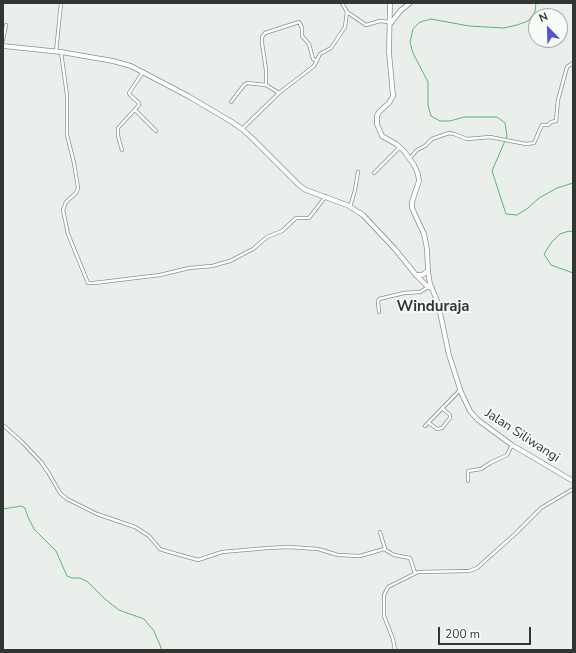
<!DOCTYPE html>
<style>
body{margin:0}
#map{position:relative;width:576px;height:653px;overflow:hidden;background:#eaefec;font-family:"Nunito Sans",sans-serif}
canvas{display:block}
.frame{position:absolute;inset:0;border:4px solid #333533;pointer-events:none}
.north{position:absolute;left:528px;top:8px;width:40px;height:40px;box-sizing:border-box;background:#f8fcf9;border:1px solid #a9acaa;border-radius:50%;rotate:337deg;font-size:11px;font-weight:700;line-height:16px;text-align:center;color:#333533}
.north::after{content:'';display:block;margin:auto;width:14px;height:18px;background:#5256cd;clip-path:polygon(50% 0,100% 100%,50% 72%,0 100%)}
.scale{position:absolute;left:438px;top:627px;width:93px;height:18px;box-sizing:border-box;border:2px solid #333533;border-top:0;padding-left:5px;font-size:12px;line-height:14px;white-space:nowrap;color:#333533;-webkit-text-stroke:3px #f8fcf9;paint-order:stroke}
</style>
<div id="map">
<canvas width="576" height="653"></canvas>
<div class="frame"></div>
<div class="north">N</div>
<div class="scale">200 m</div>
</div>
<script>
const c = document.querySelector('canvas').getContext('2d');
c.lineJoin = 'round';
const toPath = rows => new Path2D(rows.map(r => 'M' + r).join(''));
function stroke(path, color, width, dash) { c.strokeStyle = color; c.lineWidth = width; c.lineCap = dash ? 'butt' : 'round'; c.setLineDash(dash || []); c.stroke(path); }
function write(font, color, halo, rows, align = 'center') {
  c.font = font + ' "Nunito Sans",sans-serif'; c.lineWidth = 4; c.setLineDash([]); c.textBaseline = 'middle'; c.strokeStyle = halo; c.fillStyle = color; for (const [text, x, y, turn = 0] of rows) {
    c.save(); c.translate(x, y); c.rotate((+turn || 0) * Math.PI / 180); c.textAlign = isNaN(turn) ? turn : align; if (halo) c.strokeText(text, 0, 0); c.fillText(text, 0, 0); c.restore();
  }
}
stroke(toPath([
 [536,3,535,12,528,21,517,25,504,28,469,26,431,19,420,22,413,29,410,42,413,53,428,82,428,105,431,116,440,121,450,121,464,117,497,117,505,123,507,136,492,171,506,214,517,215,528,208,539,198,557,188,573,183],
 [573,232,569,231,560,234,551,243,544,254,551,265,573,273],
 [3,509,21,506,25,508,28,517,34,529,56,551,67,576,72,578,80,578,88,582,106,600,119,610,144,619,154,631,162,650]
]), '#56b57b', 1);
const minor = toPath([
 [342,3,347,12],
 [3,40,6,25],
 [56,52,61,3],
 [61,52,67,95,67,135,74,163,78,188,76,193,66,202,63,210,68,234,88,283,94,283,160,275,189,268,212,266,230,261,253,249,267,237,282,231,296,218,309,218,326,196],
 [266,85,266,70,262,43,262,37,265,33,299,22,302,28,302,36,309,44,313,59,317,61],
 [231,102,244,85,247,83,266,85,279,93],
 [135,110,156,131],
 [242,129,279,93,314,66,320,54,331,48,345,27,347,12,366,25,380,21,389,22],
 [122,150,118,136,118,128,139,105,139,103,130,95,129,93,143,72],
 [410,158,417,150,425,146,432,139,449,133,454,134,467,139,490,137,526,144,534,143,542,125,548,125,551,122,556,121,558,100,567,67,573,63],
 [374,173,400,147],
 [350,207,355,190,358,172],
 [379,312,378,302,379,299,404,293,420,292,428,287],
 [429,423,437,429,442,428,450,418,450,415,442,408],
 [3,425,22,442,41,462,48,472,60,493,67,499,97,514,135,527,149,536,160,549,166,551,198,560,222,552,268,548,289,547,318,549,338,555,360,556,384,549,394,555,410,558,415,573],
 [425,426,461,389],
 [468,481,468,471,481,469,490,463,507,455,512,445],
 [380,532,385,549],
 [395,650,393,639,384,616,384,595,388,587,418,572,469,571,477,568,515,534,541,508,573,489]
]);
const primary = toPath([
 [3,46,61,52,113,61,131,66,188,96,232,122,242,129,252,138,300,186,306,190,347,205,363,215,394,248,416,275,428,287,432,288]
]);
const trunk = toPath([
 [390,3,389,52,393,96,389,103,379,112,377,116,377,124,382,136,396,144,404,151,414,165,418,174,419,181,412,202,412,208,424,234,427,249,428,271,430,284,438,303,449,355,461,392,470,411,478,420,512,445,573,481],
 [390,24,401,10,410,3],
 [416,275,422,275,428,271]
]);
stroke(minor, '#8c918e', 4);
stroke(primary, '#8c918e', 5.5);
stroke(trunk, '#8c918e', 5.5);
stroke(minor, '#fff', 2.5);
stroke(primary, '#fff', 4);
stroke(trunk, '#fff', 4);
write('13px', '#333533', '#f8fcf9', [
 ["Jalan Siliwangi",522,436,33]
]);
write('bold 15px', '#333533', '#f8fcf9', [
 ["Winduraja",433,307]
]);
</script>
